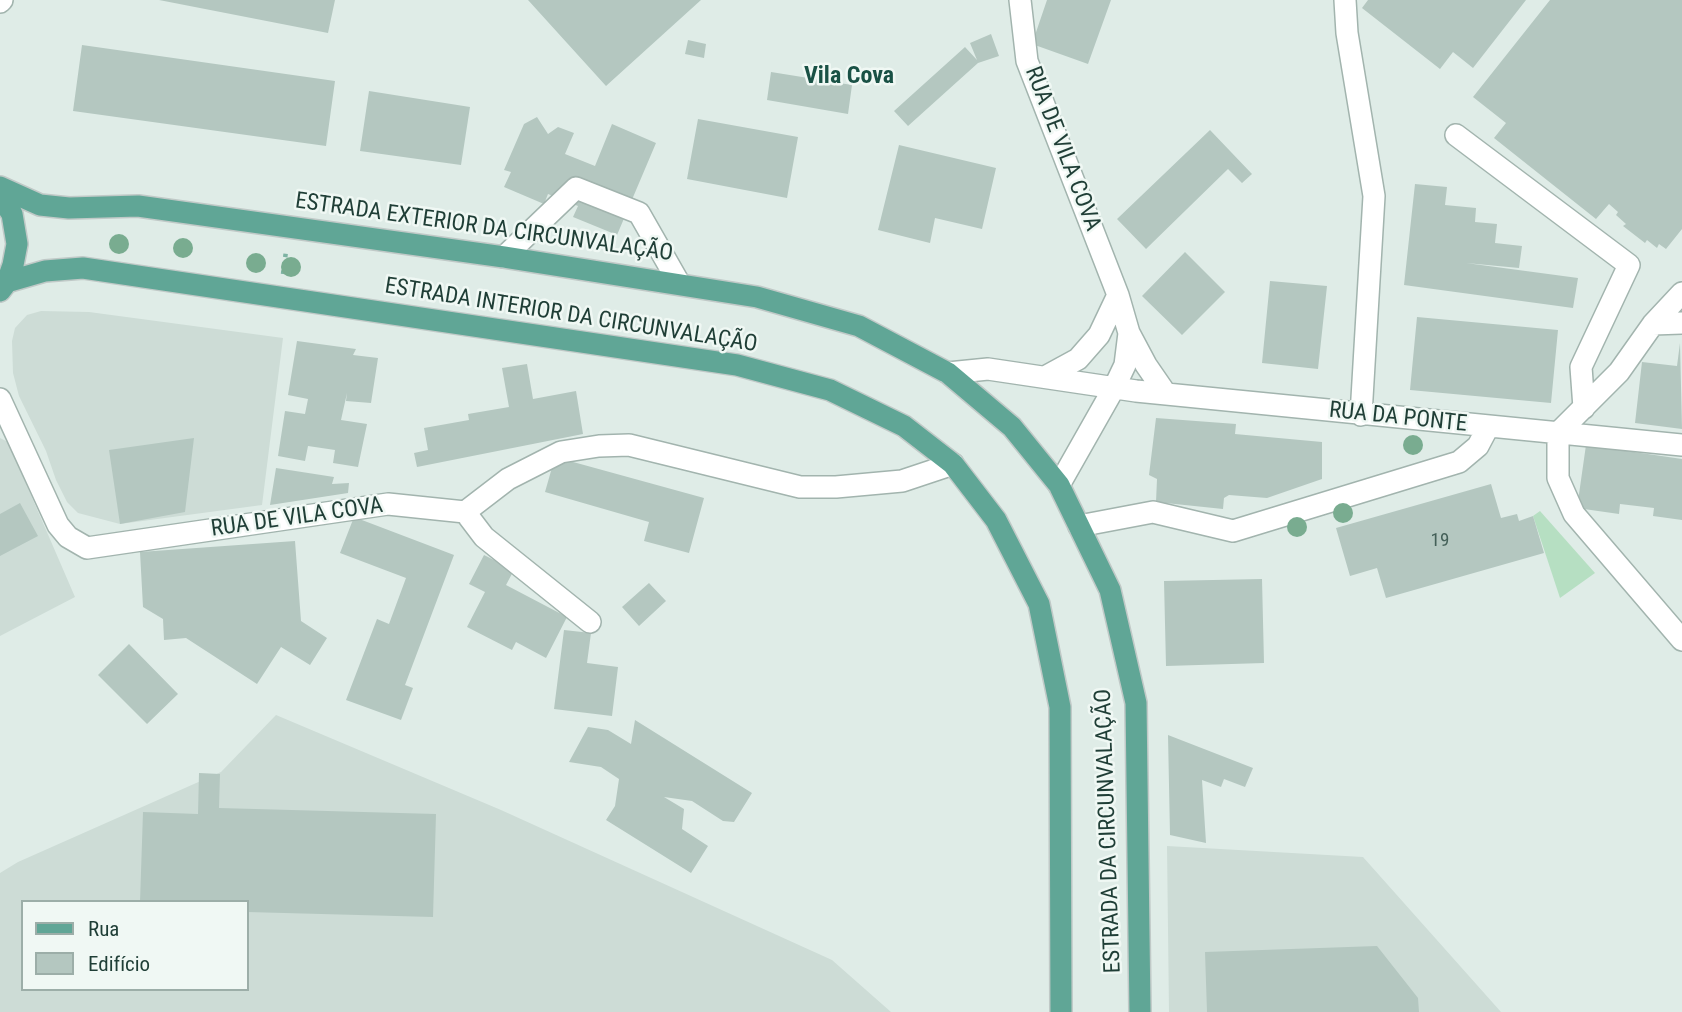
<!DOCTYPE html>
<meta charset="utf-8">
<style>
body{margin:0}
#map{position:relative;width:1682px;height:1012px;overflow:hidden;background:#dfece7;font-family:"Roboto Condensed",sans-serif}
canvas{display:block}
.legend{position:absolute;left:21px;top:900px;width:228px;height:91px;box-sizing:border-box;background:#f0f8f4;border:2px solid #9caea8;margin:0;padding:9px 12px;list-style:none;font-size:21px;color:#1f3e36}
.legend li{display:flex;align-items:center;gap:14px;height:35px}
.legend b{width:35px;border:2px solid #9caea8}
</style>
<div id="map">
<canvas width="1682" height="1012"></canvas>
<ul class="legend">
<li><b style="height:9px;background:#60a696"></b>Rua</li>
<li><b style="height:19px;background:#b4c7c0"></b>Edifício</li>
</ul>
</div>
<script>
const c = document.querySelector('canvas').getContext('2d');
c.lineJoin = 'round';
function paint(path, color) { c.fillStyle = color; c.fill(path, 'evenodd'); }
const toPath = rows => new Path2D(rows.map(r => 'M' + r).join(''));
function stroke(path, color, width, dash) { c.strokeStyle = color; c.lineWidth = width; c.lineCap = dash ? 'butt' : 'round'; c.setLineDash(dash || []); c.stroke(path); }
function write(font, color, halo, rows, align = 'center') {
  c.font = font + ' "Roboto Condensed",sans-serif'; c.lineWidth = 5; c.setLineDash([]); c.textBaseline = 'middle'; c.strokeStyle = halo; c.fillStyle = color; for (const [text, x, y, turn = 0] of rows) {
    c.save(); c.translate(x, y); c.rotate((+turn || 0) * Math.PI / 180); c.textAlign = isNaN(turn) ? turn : align; if (halo) c.strokeText(text, 0, 0); c.fillText(text, 0, 0); c.restore();
  }
}
paint(toPath([
 [41,311,89,312,283,338,262,505,120,524,78,513,67,502,56,480,46,451,19,396,13,373,12,341,15,328,27,315],
 [0,438,8,442,75,597,0,636],
 [276,715,501,810,832,960,891,1012,0,1012,0,873,18,862,221,772],
 [23,902,247,902,247,989,23,989],
 [1167,846,1363,857,1501,1012,1169,1012]
]), '#cddcd6');
paint(toPath([
 [1540,511,1595,573,1560,598,1533,516]
]), '#b6dfc2');
paint(toPath([
 [159,0,335,0,328,33],
 [528,0,701,0,606,86],
 [1047,0,1111,0,1088,64,1032,44],
 [1368,0,1526,0,1473,68,1453,52,1440,69,1362,8],
 [1550,0,1682,0,1682,229,1666,249,1659,244,1657,248,1647,240,1645,243,1623,226,1626,224,1616,215,1618,212,1609,204,1596,219,1494,138,1506,123,1473,97],
 [991,34,999,56,978,63,908,126,894,111,965,47,977,60,970,43],
 [688,40,706,44,704,58,685,54],
 [82,45,335,81,326,146,73,111],
 [771,72,852,85,848,114,767,100],
 [369,91,470,107,461,165,360,151],
 [537,117,548,134,558,127,574,133,565,154,595,166,612,124,656,143,617,235,573,217,578,206,548,194,544,204,504,187,511,172,504,170,524,124],
 [698,119,798,137,787,198,687,179],
 [1210,130,1252,174,1242,183,1228,169,1146,249,1117,219],
 [899,145,996,168,982,229,935,218,930,243,878,230],
 [1415,184,1447,187,1445,205,1476,208,1475,222,1497,224,1495,243,1522,246,1519,268,1466,263,1578,278,1573,308,1404,285],
 [1185,252,1225,292,1182,335,1142,296],
 [1270,281,1327,286,1318,369,1262,363],
 [1417,317,1558,330,1551,403,1410,390],
 [297,341,356,349,353,355,378,358,371,403,346,401,347,393,341,420,367,424,358,467,333,463,335,450,308,446,305,461,278,456,285,411,305,414,308,399,288,395],
 [1680,343,1682,429,1635,423,1642,362,1677,366],
 [527,364,533,399,576,391,583,434,417,467,414,453,428,450,424,428,469,420,468,414,509,407,502,368],
 [1156,418,1236,424,1235,434,1322,442,1322,479,1267,498,1229,495,1224,498,1223,509,1156,502,1157,479,1149,475],
 [194,438,185,512,120,524,109,450],
 [1586,445,1682,459,1682,520,1653,516,1654,508,1620,504,1619,514,1577,508],
 [555,457,704,498,689,553,644,541,649,522,545,492],
 [276,468,334,477,332,484,349,483,348,493,270,505],
 [1491,484,1501,518,1517,514,1519,521,1533,516,1544,553,1386,598,1377,568,1350,576,1336,528],
 [20,503,38,536,0,556,0,514],
 [354,517,454,555,405,685,413,688,401,720,346,700,377,619,389,624,406,578,340,553],
 [295,541,301,621,327,638,310,665,281,647,257,684,186,638,164,640,163,619,143,607,140,552],
 [484,555,514,570,506,585,567,617,546,658,516,642,512,650,467,627,485,592,469,584],
 [1262,579,1264,663,1166,666,1164,581],
 [649,583,666,601,639,626,622,607],
 [564,630,591,633,587,663,618,667,612,716,554,709],
 [129,644,178,694,147,724,98,675],
 [635,720,752,793,734,822,723,821,692,801,664,797,684,809,682,829,708,846,691,873,606,820,615,806,619,779,601,767,569,762,588,727,608,730,631,744],
 [1168,735,1253,768,1245,787,1224,779,1221,787,1202,780,1206,843,1170,835],
 [199,773,220,774,219,808,436,814,433,917,247,912,247,902,140,902,143,812,198,814],
 [1377,946,1418,998,1419,1012,1207,1012,1205,952]
]), '#b4c7c0');
const minor = toPath([
 [1020,0,1027,61,1118,295,1129,333,1146,365,1166,394],
 [1345,0,1347,33,1374,196,1361,415],
 [0,2,2,0],
 [1456,135,1629,265,1581,367,1584,408],
 [504,257,576,188,639,213,679,283],
 [1653,324,1682,323],
 [948,373,988,369,1136,391,1682,445],
 [1045,377,1078,359,1099,335,1118,295],
 [0,399,58,525,68,537,87,548,388,504,465,512,508,479,561,452,599,446,629,445,800,487,836,487,902,481,953,464],
 [1558,433,1558,478,1574,514,1682,640],
 [1558,433,1619,372,1653,324,1682,293],
 [1059,485,1114,388,1125,365,1129,333],
 [465,512,484,537,590,622],
 [1079,526,1153,512,1233,531,1459,462,1478,446,1488,427]
]);
const major = toPath([
 [0,187,40,205,69,208,138,206,504,257,757,297,859,326,948,373,1012,427,1059,485,1110,590,1136,703,1140,1012],
 [0,196,12,214,17,244,13,265,7,282,0,291],
 [7,282,45,271,83,268,737,365,830,390,904,426,953,464,996,520,1039,604,1060,707,1061,1012]
]);
stroke(minor, '#a2b4ae', 24);
stroke(major, '#c0c9c7', 24);
stroke(toPath([
 [283,274,286,251]
]), '#7db3a3', 4.5, [3.5, 5]);
stroke(minor, '#fff', 21);
stroke(major, '#60a696', 21);
c.fillStyle = '#79ac90';
for (const [x, y] of [
 [119,244],
 [183,248],
 [256,263],
 [291,267],
 [1413,445],
 [1343,513],
 [1297,527]
]) { c.beginPath(); c.arc(x, y, 10, 0, 2 * Math.PI); c.fill(); }
write('19px', '#446058', null, [
 ["19",1440,541]
]);
write('23px', '#1f3e36', '#f0f8f4', [
 ["RUA DE VILA COVA",1062,149,69],
 ["ESTRADA EXTERIOR DA CIRCUNVALAÇÃO",484,228,8],
 ["ESTRADA INTERIOR DA CIRCUNVALAÇÃO",571,316,9],
 ["RUA DA PONTE",1398,418,6],
 ["RUA DE VILA COVA",297,518,-8],
 ["ESTRADA DA CIRCUNVALAÇÃO",1109,831,-92]
]);
write('bold 24px', '#195145', '#f0f8f4', [
 ["Vila Cova",849,77]
]);
</script>
